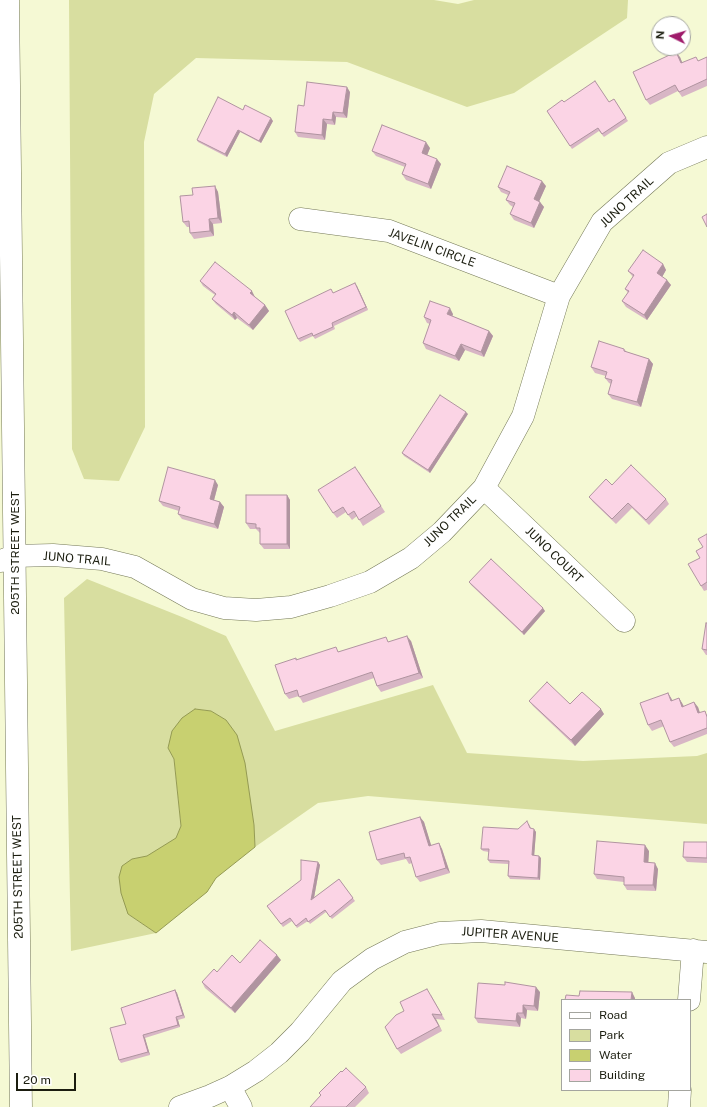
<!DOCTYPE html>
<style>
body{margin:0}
#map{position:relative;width:707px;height:1107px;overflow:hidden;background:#f5f9d4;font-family:"Public Sans",sans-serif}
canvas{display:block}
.legend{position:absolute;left:561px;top:999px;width:130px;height:92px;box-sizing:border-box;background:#fff;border:1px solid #a4a59f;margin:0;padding:5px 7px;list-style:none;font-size:12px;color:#1b1d0f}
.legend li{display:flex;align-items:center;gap:8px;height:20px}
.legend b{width:20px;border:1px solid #a4a59f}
.north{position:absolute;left:651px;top:16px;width:40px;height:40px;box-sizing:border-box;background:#fff;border:1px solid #a4a59f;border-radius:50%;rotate:275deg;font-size:11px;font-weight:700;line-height:16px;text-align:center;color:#1b1d0f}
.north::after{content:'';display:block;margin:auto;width:14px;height:18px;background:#9f1b6b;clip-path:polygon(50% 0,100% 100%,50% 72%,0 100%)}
.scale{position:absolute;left:16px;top:1073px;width:60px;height:18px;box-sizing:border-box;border:2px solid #1b1d0f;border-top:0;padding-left:5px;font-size:12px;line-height:14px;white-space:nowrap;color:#1b1d0f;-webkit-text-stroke:3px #fff;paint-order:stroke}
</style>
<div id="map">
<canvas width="707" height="1107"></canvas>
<ul class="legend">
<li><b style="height:5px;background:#fff"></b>Road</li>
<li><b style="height:11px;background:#d8dea0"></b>Park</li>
<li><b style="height:11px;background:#c8d070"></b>Water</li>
<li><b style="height:11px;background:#fbd4e5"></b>Building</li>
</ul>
<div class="north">N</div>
<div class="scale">20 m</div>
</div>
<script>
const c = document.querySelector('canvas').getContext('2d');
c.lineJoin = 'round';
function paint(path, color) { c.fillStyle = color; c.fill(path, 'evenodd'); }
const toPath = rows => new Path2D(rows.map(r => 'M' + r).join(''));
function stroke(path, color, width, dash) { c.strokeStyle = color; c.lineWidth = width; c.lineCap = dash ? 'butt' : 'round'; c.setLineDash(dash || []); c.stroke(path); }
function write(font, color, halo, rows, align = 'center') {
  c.font = font + ' "Public Sans",sans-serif'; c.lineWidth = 4; c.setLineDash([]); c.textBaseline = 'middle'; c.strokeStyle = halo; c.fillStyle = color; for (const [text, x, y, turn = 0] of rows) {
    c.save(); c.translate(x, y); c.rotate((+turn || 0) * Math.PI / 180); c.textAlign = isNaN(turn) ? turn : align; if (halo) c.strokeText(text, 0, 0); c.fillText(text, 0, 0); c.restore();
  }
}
paint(toPath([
 [69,0,434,0,458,4,474,0,628,0,627,18,514,93,467,107,347,62,196,58,154,94,144,142,145,427,119,481,84,479,72,449],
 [87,579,182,617,226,636,275,731,433,685,467,753,583,761,697,756,707,753,707,824,368,796,318,803,255,847,254,825,226,720,211,711,195,709,168,747,174,759,181,826,176,839,147,857,132,859,128,914,156,933,71,951,64,598]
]), '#d8dea0');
const water = toPath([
 [195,709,211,711,226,720,237,735,245,763,254,825,255,847,216,878,207,892,156,933,128,914,121,893,119,877,122,866,132,859,147,856,176,838,181,826,174,759,168,748,172,731,182,718,195,709]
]);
paint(water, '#c8d070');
stroke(water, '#949a53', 1);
const minor = toPath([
 [8,0,21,1107],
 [300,219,389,231,559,296],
 [484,488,624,621],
 [1,561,14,556,53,555,102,559,135,567,192,599,224,608,256,610,291,607,330,596,370,582,411,558,442,532,484,488,523,416,559,296,602,222,669,163,707,147],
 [689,1000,693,950],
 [230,1087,241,1107],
 [180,1107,210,1096,230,1087,256,1071,279,1053,300,1032,342,981,372,959,405,942,440,933,481,931,707,952],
 [679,1107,680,1090]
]);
stroke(minor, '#747857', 23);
stroke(minor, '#fff', 22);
paint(toPath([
 [680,57,682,63,699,61,707,57,707,86,682,97,678,91,650,105,646,100],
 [350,92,347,118,336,117,335,125,327,124,325,140,298,137,295,132,304,106],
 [614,99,628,121,604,137,599,131,572,149,547,111,564,102,609,102],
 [273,121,261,143,240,132,227,157,198,142,197,140],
 [430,148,427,155,441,164,431,189,406,180,402,174,405,167,376,156,372,151],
 [215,186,218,192,222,223,213,224,214,236,194,239,190,233,190,227,187,227,183,222,193,195],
 [546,186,539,201,544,207,534,228,514,220,510,214,513,207,510,205,506,200,508,195,501,192,498,187],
 [663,264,666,270,662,277,671,285,647,320,626,307,622,301,628,293,625,289,633,277,628,271],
 [200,281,255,297,265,305,269,311,253,330,237,318,235,320,216,304,212,299,215,295,203,286],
 [357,286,368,310,334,326,335,329,315,339,313,336,300,342,298,339,333,293],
 [453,314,452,316,489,331,493,336,484,357,465,350,459,361,426,349,423,343,430,324,427,323,424,317],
 [624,349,627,352,649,359,653,364,641,407,612,399,608,394,611,384,609,383,605,378,606,376,595,373,591,367],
 [468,414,430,473,404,456,402,453],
 [359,472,385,512,363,526,357,516,352,520,346,512,337,518,333,513],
 [218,485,214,500,220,502,224,507,218,529,182,519,178,514,179,511,163,506,159,501],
 [612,485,666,499,669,504,649,525,632,508,616,524,593,502,589,497],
 [287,495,290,500,290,549,264,549,260,544,260,533,256,529,250,529,246,523],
 [707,534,707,590,704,591,701,586,700,558],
 [469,582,545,611,524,635,471,585],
 [707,623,707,655,706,655,702,649],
 [411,641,423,678,381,692,377,686,374,678,303,703,299,696,289,699,285,694,296,658,297,660,389,642],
 [668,693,673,701,679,698,682,703,684,706,698,707,700,713,707,714,707,734,674,747,670,742,664,726,652,731,648,725],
 [529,701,570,704,604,714,575,746,533,706],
 [420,817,424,822,431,846,439,843,442,849,450,873,420,882,416,877,412,863,409,864,406,859,381,865,377,860],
 [529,824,531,828,536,832,534,855,541,858,540,880,510,879,508,876,508,864,490,863,488,860,489,852,483,851,481,849,518,829],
 [707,842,707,863,687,862,683,857],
 [649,851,648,863,658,869,656,891,627,890,624,885,624,882,597,879,594,874],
 [318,862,320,865,314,898,339,879,355,901,332,919,326,912,310,924,308,921,297,928,292,921,283,927,267,906,301,880],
 [281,960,235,1013,205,988,202,982,217,972],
 [175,990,177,993,185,1018,178,1020,180,1027,145,1038,150,1055,121,1063,119,1060,126,1024],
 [540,992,538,1011,527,1010,526,1019,521,1018,520,1027,478,1023,475,1018],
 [431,995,445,1020,436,1019,442,1031,401,1054,397,1049,404,1011],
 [366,1087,369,1093,355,1107,310,1107,321,1095,319,1093]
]), '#d8b6c5');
paint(toPath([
 [676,52,680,57,685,69,681,63],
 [347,87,350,92,347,118,343,113],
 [333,112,336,117,335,125,332,120],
 [271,118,273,121,261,143,259,141],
 [323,119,327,124,325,140,322,135],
 [238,130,240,132,227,157,225,154],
 [426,142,430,148,426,158,422,153],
 [437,159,441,164,431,189,428,184],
 [542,181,546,186,538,204,534,199],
 [215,186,218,192,222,223,218,218],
 [540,202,544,207,534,228,531,223],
 [209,219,213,224,214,236,210,231],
 [663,264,666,270,661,279,657,273],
 [667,280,671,285,647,320,644,315],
 [355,283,357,286,368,310,366,307],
 [252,291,255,297,254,299,250,293],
 [265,305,269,311,253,330,249,325],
 [450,308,453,314,451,320,447,314],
 [234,312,237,318,235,320,232,315],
 [489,331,493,336,484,357,481,352],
 [461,344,465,350,459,361,455,356],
 [649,359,653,364,641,407,637,402],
 [466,412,468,414,430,473,428,470],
 [215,480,218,485,213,504,210,499],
 [287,495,290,500,290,549,287,544],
 [220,502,224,507,218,529,214,524],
 [543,608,545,611,524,635,522,632],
 [407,636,411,641,423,678,419,673],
 [668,693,671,698,675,706,671,701],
 [679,698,682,703,686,712,682,707],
 [694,702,698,707,702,719,698,713],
 [601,709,604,714,575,746,571,740],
 [420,817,424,822,433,851,429,846],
 [534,829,536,832,534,858,532,855],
 [439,843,442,849,450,873,446,868],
 [645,845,649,851,648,868,644,862],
 [539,856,541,858,540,880,538,878],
 [318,862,320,865,313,903,311,900],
 [655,863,658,869,656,891,653,885],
 [277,955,281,960,235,1013,231,1008],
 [536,987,540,992,538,1011,534,1006],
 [175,990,177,993,185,1018,183,1015],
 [632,992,635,998,635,1000,631,1000],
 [523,1005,527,1010,526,1019,523,1013],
 [517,1013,521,1018,520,1027,516,1021],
 [432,1014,436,1019,442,1031,439,1026],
 [176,1017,178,1020,180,1027,178,1025],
 [143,1035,145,1038,150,1055,148,1052]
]), '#b094a0');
const building = toPath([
 [676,52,681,63,696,57,698,61,707,57,707,79,679,92,675,85,646,100,633,72,676,52],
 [595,81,609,102,614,99,626,118,602,134,598,128,570,146,547,111,562,100,564,102,595,81],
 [307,82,347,87,343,113,333,112,332,120,323,119,322,135,295,132,298,105,304,106,307,82],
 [218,97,243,110,245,105,271,118,259,141,238,130,225,154,197,140,218,97],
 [382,125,426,142,422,153,437,159,428,184,402,174,406,164,372,151,382,125],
 [507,166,542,181,534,199,540,202,531,223,510,214,515,203,506,200,510,192,498,187,507,166],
 [215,186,218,218,209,219,210,231,190,233,189,221,183,222,180,196,193,195,192,188,215,186],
 [707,214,707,227,702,217,707,214],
 [643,250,663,264,657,273,667,280,644,315,622,301,629,291,625,289,634,275,628,271,643,250],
 [215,262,252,291,250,293,265,305,249,325,234,312,232,315,212,299,216,294,200,281,215,262],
 [355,283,366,307,332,323,333,327,313,336,312,333,298,339,285,311,331,289,333,293,355,283],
 [430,301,450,308,447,314,489,331,481,352,461,344,455,356,423,343,431,320,424,317,430,301],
 [599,341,624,349,624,351,649,359,637,402,608,394,612,380,605,378,607,372,591,367,599,341],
 [440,395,466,412,428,470,402,453,440,395],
 [631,465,666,499,646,520,628,503,612,519,589,497,606,479,612,485,631,465],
 [168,467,215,480,210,499,220,502,214,524,178,514,180,507,159,501,168,467],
 [355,467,381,506,359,520,354,511,348,515,343,507,333,513,318,490,355,467],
 [246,495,287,495,287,544,260,544,260,528,256,528,256,524,246,523,246,495],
 [707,534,707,582,701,586,688,564,700,558,696,551,703,547,698,539,707,534],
 [491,559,543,608,522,632,469,582,491,559],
 [706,623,707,623,707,650,702,649,706,623],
 [407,636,419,673,377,686,372,672,299,697,297,690,285,694,275,665,296,658,296,660,336,647,338,652,386,637,388,642,407,636],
 [547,682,570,704,582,692,601,709,571,740,529,701,547,682],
 [668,693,671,701,679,698,682,707,694,702,698,713,705,711,707,717,707,728,670,742,661,720,648,725,640,703,668,693],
 [420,817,429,846,439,843,446,868,416,877,410,857,405,858,404,853,377,860,369,832,420,817],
 [527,821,530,828,534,829,532,855,539,856,538,878,508,876,509,861,488,860,489,849,481,849,483,827,518,829,527,821],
 [597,841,645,845,644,862,655,863,653,885,624,885,624,877,594,874,597,841],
 [684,842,707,842,707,858,683,857,684,842],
 [301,860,318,862,311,900,339,879,353,898,330,917,325,910,308,922,306,918,296,926,290,918,281,924,267,906,301,880,301,860],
 [260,940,277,955,231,1008,202,982,214,969,217,972,232,955,240,963,260,940],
 [505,982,536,987,534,1006,523,1005,523,1013,517,1013,516,1021,475,1018,478,983,505,985,505,982],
 [427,989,442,1015,432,1014,439,1026,397,1049,385,1027,396,1015,404,1011,400,1002,427,989],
 [175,990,183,1015,176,1017,178,1025,143,1035,148,1052,119,1060,110,1028,126,1024,121,1008,175,990],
 [580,991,632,992,631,1000,565,1000,566,995,579,996,580,991],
 [346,1068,366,1087,346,1107,310,1107,321,1095,319,1093,341,1071,342,1072,346,1068]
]);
paint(building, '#fbd4e5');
stroke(building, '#b094a0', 1);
write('12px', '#1b1d0f', '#fff', [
 ["JUNO TRAIL",627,202,-43],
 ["JAVELIN CIRCLE",432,248,20],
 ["JUNO TRAIL",450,521,-44],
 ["205TH STREET WEST",15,553,-90],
 ["JUNO COURT",554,555,44],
 ["JUNO TRAIL",77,559,5],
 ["205TH STREET WEST",18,877,-91],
 ["JUPITER AVENUE",510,935,4]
]);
</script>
